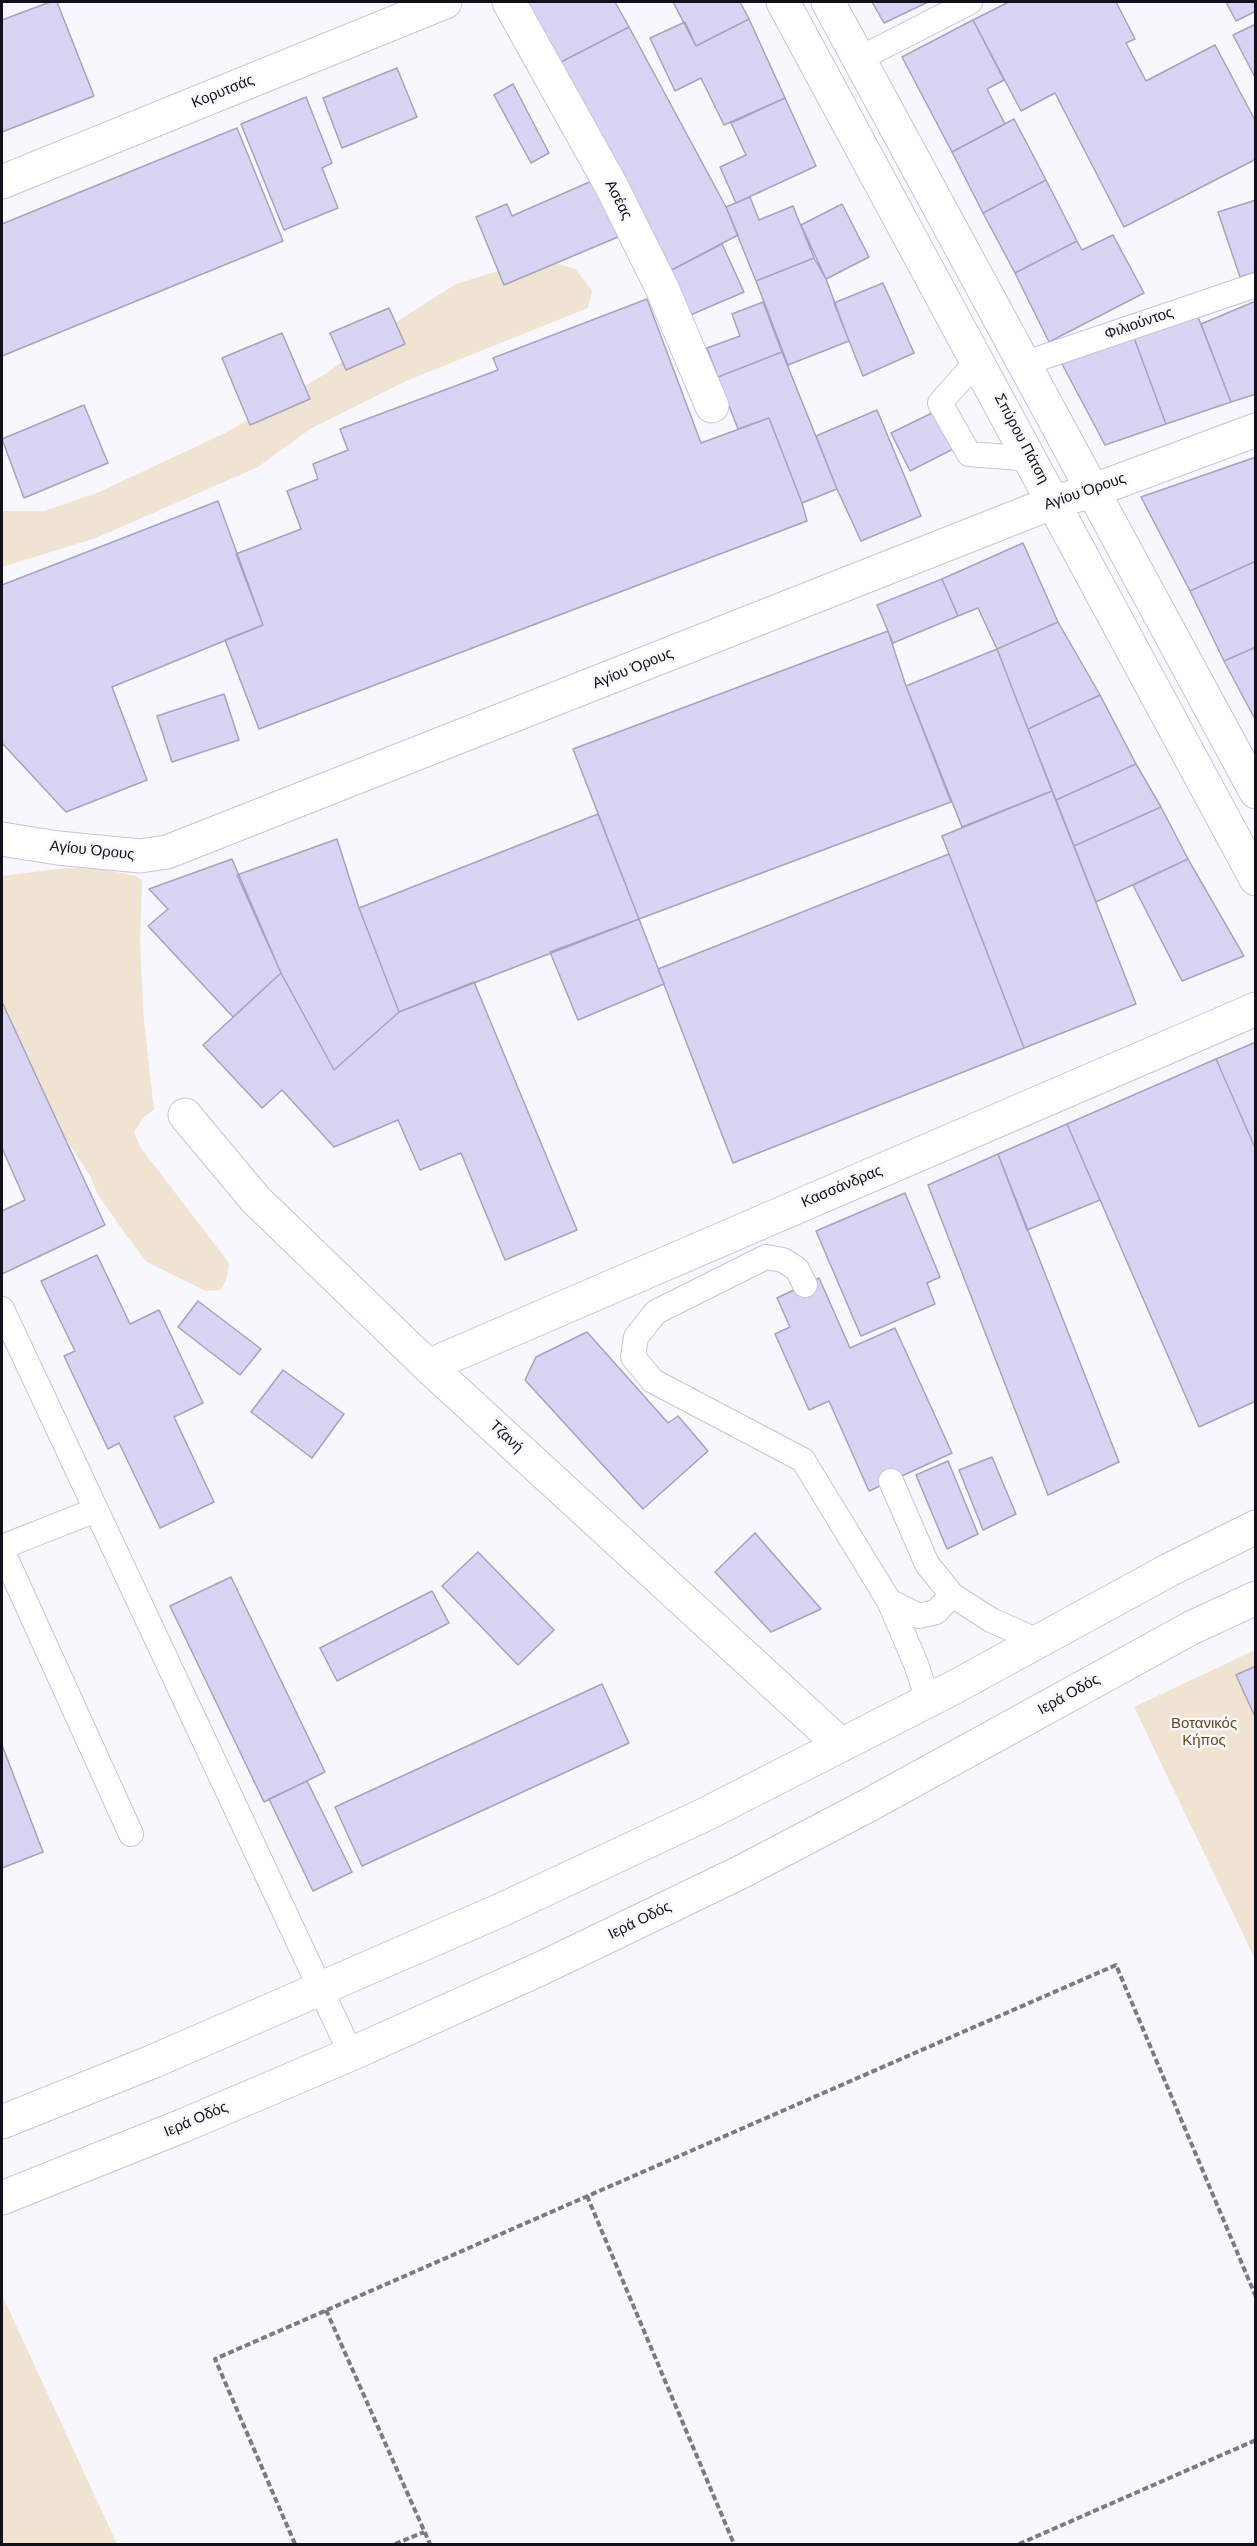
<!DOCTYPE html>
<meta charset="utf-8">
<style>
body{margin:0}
#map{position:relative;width:1257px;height:2546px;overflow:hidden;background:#f8f7fd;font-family:"DM Sans",sans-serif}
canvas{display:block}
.frame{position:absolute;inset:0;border:3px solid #12111b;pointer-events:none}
</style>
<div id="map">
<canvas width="1257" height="2546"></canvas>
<div class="frame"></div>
</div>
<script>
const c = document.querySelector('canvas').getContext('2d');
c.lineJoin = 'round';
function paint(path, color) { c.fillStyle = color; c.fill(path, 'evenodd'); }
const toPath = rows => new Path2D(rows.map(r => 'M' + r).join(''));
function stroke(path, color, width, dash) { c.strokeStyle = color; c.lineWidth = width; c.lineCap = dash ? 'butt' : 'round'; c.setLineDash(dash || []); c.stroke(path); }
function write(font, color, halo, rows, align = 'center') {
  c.font = font + ' "DM Sans",sans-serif'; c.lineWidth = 5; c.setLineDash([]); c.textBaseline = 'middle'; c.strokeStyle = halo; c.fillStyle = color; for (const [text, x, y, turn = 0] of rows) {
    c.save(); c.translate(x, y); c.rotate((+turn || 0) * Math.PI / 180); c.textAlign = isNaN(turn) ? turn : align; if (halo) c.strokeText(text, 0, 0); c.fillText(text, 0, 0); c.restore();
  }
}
paint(toPath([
 [546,260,575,269,592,290,588,308,406,381,310,429,258,467,96,538,2,567,2,511,44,511,97,493,225,433,327,373,388,327,456,284,511,267],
 [66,868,96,868,136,876,142,881,140,943,144,1021,154,1110,145,1116,134,1132,141,1148,229,1263,226,1281,220,1290,206,1291,147,1262,129,1239,98,1195,90,1176,65,1137,2,1026,2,876],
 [1255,1650,1255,1959,1134,1707],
 [2,2295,117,2544,2,2544]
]), '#f1e3d1');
const building = toPath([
 [50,2,57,2,94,96,2,132,2,20,50,2],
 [527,2,615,2,629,27,559,63,527,2],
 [673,2,740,2,749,19,696,46,673,2],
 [872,2,928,2,884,23,872,2],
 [1009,2,1116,2,1135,39,1126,43,1146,81,1215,45,1256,122,1256,159,1124,227,1055,93,1021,111,973,20,1009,2],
 [1226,2,1256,2,1256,11,1236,21,1226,2],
 [749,19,785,98,724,125,701,78,675,91,650,38,685,22,696,46,749,19],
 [973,20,1004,80,987,89,1005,124,952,152,902,57,973,20],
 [1256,24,1256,79,1233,35,1256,24],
 [629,27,726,207,738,235,664,274,559,63,629,27],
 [397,68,417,117,342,148,323,98,397,68],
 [513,84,549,153,531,163,494,95,513,84],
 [306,97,332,163,322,168,338,208,284,230,241,124,306,97],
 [785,98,816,166,736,203,720,167,746,155,731,123,785,98],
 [1014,119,1046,180,983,213,952,152,1014,119],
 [237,128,283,241,2,356,2,224,237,128],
 [594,180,618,237,504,285,476,217,507,204,512,216,594,180],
 [1046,180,1077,241,1015,273,983,213,1046,180],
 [750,197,759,220,793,206,814,258,756,281,726,207,750,197],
 [1256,200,1256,272,1240,277,1218,212,1256,200],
 [842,204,869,257,826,279,801,225,842,204],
 [1113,235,1144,293,1049,342,1015,273,1077,241,1082,250,1113,235],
 [722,244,744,292,688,316,664,274,722,244],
 [814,258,826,279,849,341,788,365,756,281,814,258],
 [883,283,914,353,863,376,834,303,883,283],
 [647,299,701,443,769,418,802,503,807,521,259,729,225,640,263,625,236,554,301,529,287,491,318,479,313,464,348,450,340,429,498,370,493,358,647,299],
 [1256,301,1256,394,1231,402,1201,324,1256,301],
 [763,302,782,352,718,377,707,348,740,336,732,314,763,302],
 [389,308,405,344,346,370,330,333,389,308],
 [1196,312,1231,402,1166,424,1133,335,1196,312],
 [282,333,310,399,250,425,222,358,282,333],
 [1133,335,1166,424,1105,445,1061,362,1133,335],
 [782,352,837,489,802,503,769,418,738,429,718,377,782,352],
 [84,405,108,463,24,498,2,439,84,405],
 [877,410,921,516,861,541,837,489,816,436,877,410],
 [936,411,955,448,910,471,891,433,936,411],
 [1256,457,1256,561,1190,591,1141,497,1256,457],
 [218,501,263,625,112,687,147,780,66,812,2,743,2,585,218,501],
 [1023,543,1058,622,997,649,978,608,958,616,942,579,1023,543],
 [1256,561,1256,647,1224,661,1190,591,1256,561],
 [942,579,958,616,893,643,877,605,942,579],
 [1058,622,1100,695,1028,729,997,649,1058,622],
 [888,631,906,686,951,802,639,919,573,749,888,631],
 [1256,647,1256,721,1224,661,1256,647],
 [997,649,1052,791,962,827,906,686,997,649],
 [224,694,239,740,172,762,157,716,224,694],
 [1100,695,1136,764,1056,800,1028,729,1100,695],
 [1136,764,1161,807,1074,846,1056,800,1136,764],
 [1052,791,1136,1004,1024,1048,942,836,1052,791],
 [1161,807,1188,859,1096,902,1074,846,1161,807],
 [598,814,639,919,399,1012,359,908,598,814],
 [337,839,359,908,399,1012,334,1070,281,973,237,875,337,839],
 [949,854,1024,1048,733,1163,658,969,949,854],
 [232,859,281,973,233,1017,148,926,168,909,149,889,232,859],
 [1188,859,1244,956,1182,981,1133,885,1188,859],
 [639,919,664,984,578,1020,550,952,639,919],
 [281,973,334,1070,399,1012,474,982,577,1230,505,1260,461,1153,420,1170,398,1120,334,1147,282,1090,262,1108,203,1045,281,973],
 [2,1002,105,1225,2,1274,2,1211,25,1200,2,1148,2,1002],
 [1256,1042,1256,1150,1216,1059,1256,1042],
 [1216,1059,1256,1150,1256,1401,1199,1427,1067,1124,1216,1059],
 [1067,1124,1100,1200,1027,1230,998,1154,1067,1124],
 [998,1154,1119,1462,1048,1495,928,1185,998,1154],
 [905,1193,940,1277,927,1283,935,1304,861,1336,816,1231,905,1193],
 [97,1255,130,1324,159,1310,203,1403,174,1417,214,1502,160,1528,119,1443,108,1449,64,1356,75,1351,41,1281,97,1255],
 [819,1278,850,1348,895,1328,952,1453,869,1491,829,1401,809,1410,775,1334,790,1327,777,1298,819,1278],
 [198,1301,261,1349,240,1375,178,1327,198,1301],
 [587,1332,668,1423,678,1416,708,1451,643,1509,525,1380,536,1357,587,1332],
 [283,1370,344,1414,312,1458,251,1412,283,1370],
 [992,1457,1016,1514,983,1530,959,1470,992,1457],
 [948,1461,978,1534,947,1549,916,1475,948,1461],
 [755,1533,821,1609,771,1632,715,1572,755,1533],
 [478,1552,554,1630,518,1665,442,1586,478,1552],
 [231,1577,325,1772,264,1802,170,1606,231,1577],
 [432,1591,449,1623,337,1681,320,1648,432,1591],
 [1256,1666,1256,1719,1236,1675,1256,1666],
 [602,1684,629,1743,362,1866,335,1807,602,1684],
 [2,1745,43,1852,2,1868,2,1745],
 [307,1781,352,1872,313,1891,269,1799,307,1781]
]);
paint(building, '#d7d5f3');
stroke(building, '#a5a3bd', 1.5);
const service = toPath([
 [859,59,970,2],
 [978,360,940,403,969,454,1031,459],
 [1023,364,1256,285],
 [805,1285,797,1269,783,1260,766,1257,656,1312,636,1337,633,1357,653,1381,803,1460,889,1601,916,1664,928,1700],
 [2,1309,351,2054],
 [891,1481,927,1564,952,1595,991,1620,1038,1641],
 [2,1547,96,1510],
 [2,1550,131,1834],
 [889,1601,919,1616,936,1612,952,1595]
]);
const minor = toPath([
 [509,2,612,187,662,288,712,406],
 [2,182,445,2],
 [2,839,58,848,140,856,167,852,1054,502,1092,491,1256,430],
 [185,1115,256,1200,428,1366,841,1745],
 [428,1366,1256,1009]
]);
const tertiary = toPath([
 [783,2,1256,879],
 [828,2,1256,792]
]);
const secondary = toPath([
 [2,2122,154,2061,501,1910,704,1815,951,1689,1169,1570,1256,1527],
 [2,2198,182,2126,351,2054,542,1968,741,1872,867,1806,1191,1628,1256,1598]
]);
stroke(service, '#c6c4df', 26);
stroke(minor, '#c6c4df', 35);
stroke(tertiary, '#c6c4df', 35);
stroke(secondary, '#c6c4df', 35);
stroke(toPath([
 [587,2196,734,2544],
 [326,2310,430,2544],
 [295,2544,215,2359,1116,1965,1256,2297],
 [395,2544,424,2532],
 [1019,2544,1256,2440]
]), '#7b7a82', 4, [6, 3]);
stroke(service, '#fff', 24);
stroke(minor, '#fff', 33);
stroke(tertiary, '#fff', 33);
stroke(secondary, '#fff', 33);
write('15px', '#12111b', '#f8f7fd', [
 ["Κορυτσάς",223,92,-22],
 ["Ασέας",618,200,63],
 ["Φιλιούντος",1139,324,-19],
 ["Σπύρου Πάτση",1021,439,62],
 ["Αγίου Όρους",1085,492,-19],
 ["Αγίου Όρους",633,669,-22],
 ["Αγίου Όρους",92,851,6],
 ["Κασσάνδρας",842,1187,-23],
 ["Τζανή",506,1437,43],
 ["Ιερά Οδός",1069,1695,-29],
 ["Ιερά Οδός",640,1921,-26],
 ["Ιερά Οδός",196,2120,-23]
]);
write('15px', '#664a1d', '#f8f7fd', [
 ["Βοτανικός",1204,1724],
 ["Κήπος",1204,1741]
]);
</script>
